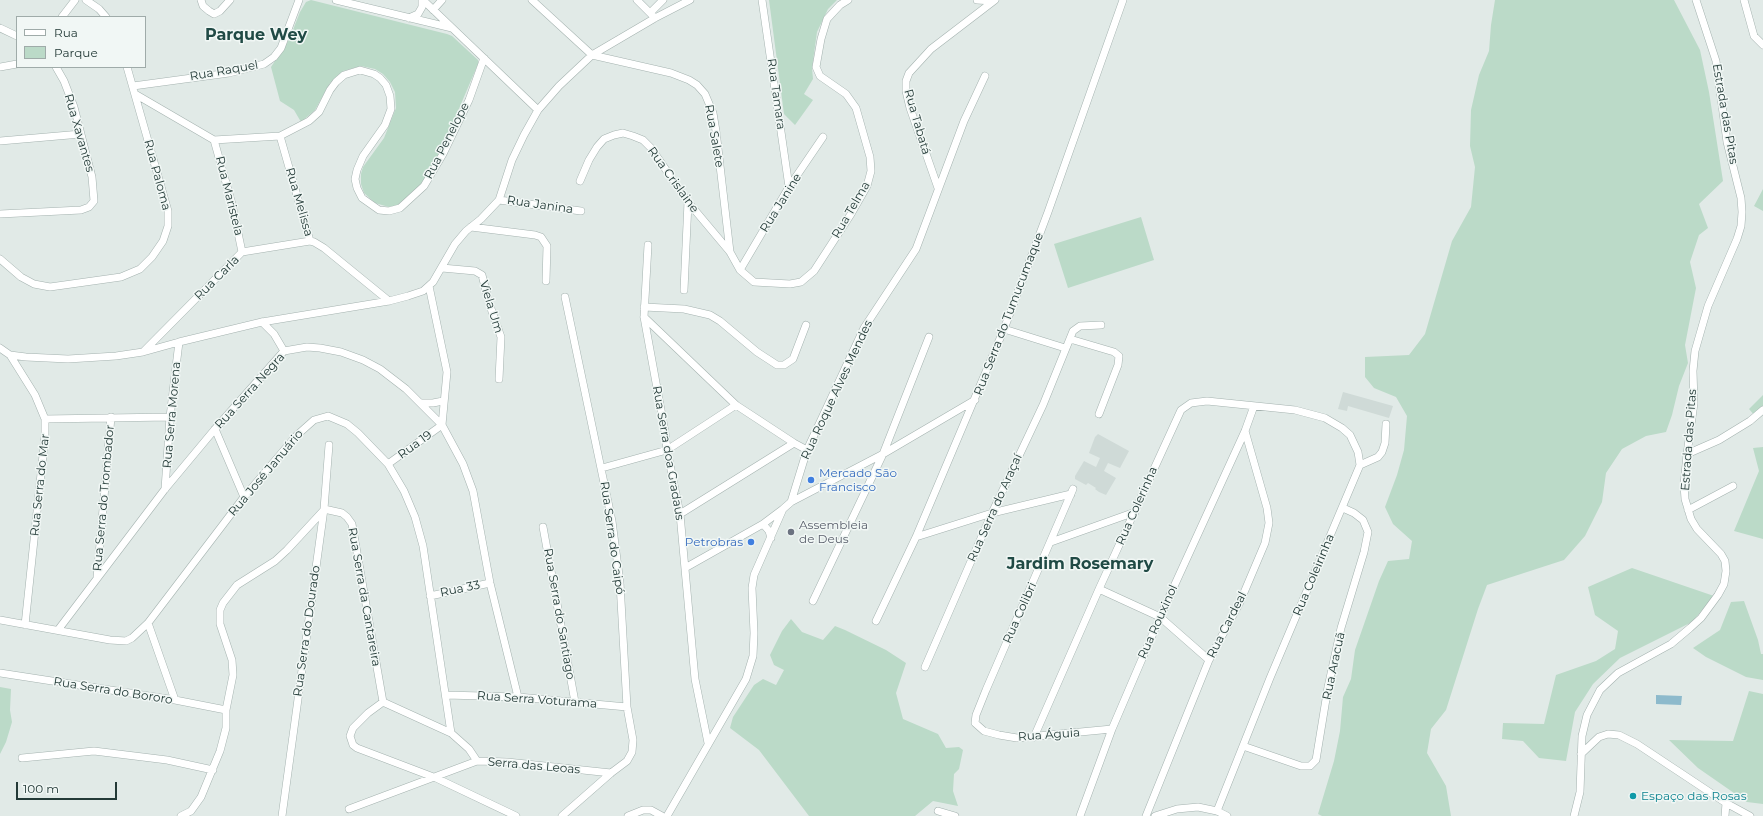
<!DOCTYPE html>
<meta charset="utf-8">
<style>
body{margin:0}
#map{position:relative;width:1763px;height:816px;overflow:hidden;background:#e1eae7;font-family:Montserrat,sans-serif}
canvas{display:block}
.legend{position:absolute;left:16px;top:16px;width:130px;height:52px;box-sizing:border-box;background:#f1f7f5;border:1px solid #9faba9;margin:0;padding:5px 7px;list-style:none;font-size:12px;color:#233a37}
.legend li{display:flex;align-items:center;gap:8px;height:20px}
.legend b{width:20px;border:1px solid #9faba9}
.scale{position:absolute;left:16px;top:782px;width:101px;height:18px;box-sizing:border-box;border:2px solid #233a37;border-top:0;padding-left:5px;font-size:12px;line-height:14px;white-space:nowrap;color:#233a37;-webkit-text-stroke:3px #f1f7f5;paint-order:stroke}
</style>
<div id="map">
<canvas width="1763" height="816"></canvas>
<ul class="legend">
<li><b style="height:5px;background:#fff"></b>Rua</li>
<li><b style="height:11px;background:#bbdac8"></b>Parque</li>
</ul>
<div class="scale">100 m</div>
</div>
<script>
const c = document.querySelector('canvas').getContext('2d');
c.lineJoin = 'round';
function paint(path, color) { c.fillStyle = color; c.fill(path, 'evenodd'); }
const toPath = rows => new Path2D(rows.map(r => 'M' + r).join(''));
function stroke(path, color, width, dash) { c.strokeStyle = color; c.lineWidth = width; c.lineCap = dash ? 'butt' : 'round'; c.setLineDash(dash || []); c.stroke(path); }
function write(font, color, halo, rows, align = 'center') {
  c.font = font + ' Montserrat,sans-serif'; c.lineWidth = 3; c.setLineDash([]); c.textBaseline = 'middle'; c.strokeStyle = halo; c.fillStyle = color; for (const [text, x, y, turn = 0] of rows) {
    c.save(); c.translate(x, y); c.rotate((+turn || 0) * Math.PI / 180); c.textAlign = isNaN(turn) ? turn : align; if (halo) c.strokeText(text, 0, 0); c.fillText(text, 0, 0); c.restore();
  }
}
paint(toPath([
 [1343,392,1393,406,1389,418,1348,406,1347,411,1338,409],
 [1098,434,1129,451,1120,468,1108,463,1104,471,1116,478,1106,495,1099,492,1095,489,1096,488,1088,483,1086,485,1075,479,1075,476,1084,461,1096,467,1100,458,1089,453,1095,437]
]), '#cfdad7');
paint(toPath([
 [311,0,447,34,452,36,478,60,478,64,441,151,422,186,398,205,389,207,375,203,364,193,361,184,361,174,363,167,384,138,396,108,395,92,390,82,383,74,375,69,361,66,343,71,330,83,315,110,301,122,294,110,280,101,271,67,289,40,300,12,306,2],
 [769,0,837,0,828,9,817,32,812,68,813,79,804,94,813,100,795,125,784,114],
 [1495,0,1674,0,1700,50,1709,92,1723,181,1699,204,1708,228,1699,235,1690,262,1696,288,1685,345,1688,363,1679,386,1672,415,1666,432,1646,436,1622,449,1606,473,1602,502,1585,536,1564,560,1487,585,1478,609,1446,710,1431,729,1427,753,1446,786,1451,816,1322,816,1318,814,1334,761,1340,731,1343,697,1351,679,1355,650,1379,581,1388,561,1409,559,1412,541,1393,524,1385,507,1397,475,1404,450,1407,416,1396,397,1374,388,1365,377,1365,357,1409,355,1425,334,1452,241,1471,207,1475,167,1470,146,1471,110,1479,75,1489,51,1491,25],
 [1763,189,1763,211,1754,206],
 [1141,217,1154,260,1068,288,1054,244],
 [1763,395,1763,408,1755,416,1749,409],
 [1763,447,1763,539,1734,531,1759,471,1753,448],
 [1632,568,1714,596,1692,622,1620,658,1593,684,1575,712,1566,761,1539,758,1523,741,1502,739,1503,723,1544,724,1556,675,1596,661,1615,649,1618,631,1595,615,1588,587],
 [1744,601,1758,640,1761,654,1763,654,1763,680,1746,677,1706,657,1693,648,1720,630,1731,602],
 [791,619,802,632,823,640,835,626,845,630,886,650,906,663,896,693,903,719,938,734,946,748,959,747,963,750,959,769,954,774,953,791,958,806,933,801,915,816,809,816,759,750,730,728,733,717,754,685,763,679,776,685,784,670,774,665,770,655,782,631],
 [0,687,11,689,10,710,12,722,6,742,0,754],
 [1749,691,1763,694,1763,804,1747,802,1698,768,1669,740,1733,741]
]), '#bbdac8');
paint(toPath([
 [1656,695,1682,696,1681,705,1656,704]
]), '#8dbacc');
const minor = toPath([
 [86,0,99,9,106,17],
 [201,0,203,6,209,11,214,14,220,11,230,0],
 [336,0,452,28],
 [423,0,538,110],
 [532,0,592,55],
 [637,0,655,18],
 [762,0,789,187],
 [977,0,993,1],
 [1744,0,1754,36,1763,45],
 [433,10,442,0],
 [650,13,663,0],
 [62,17,75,0],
 [409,18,418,14,422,7,422,0],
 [0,28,17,36],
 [592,55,671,73,689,80,697,85,705,94,713,113,716,131,730,252],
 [0,67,17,64],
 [133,86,229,73,264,64,274,57,281,48,299,0],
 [135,94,214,140,280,136,309,121,319,112,330,90,336,82,344,75,360,70,374,74,380,78,386,85,390,96,391,109,385,125,363,156,357,170,355,179,357,188,362,198,379,210,389,211,400,208,424,186,443,154,469,100,484,58],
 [280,136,310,241],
 [214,140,232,204,242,252],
 [0,141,81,134],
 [580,181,589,160,597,147,604,139,614,135,623,133,633,136,643,140,651,148,688,202,730,252,740,270,754,282,790,284,801,282,814,271,851,214,867,186,871,171,870,157,856,108,846,94,820,76,816,67,821,39,827,19,840,5,848,0],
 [938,188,910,108,906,91,906,81,909,73,931,49,995,0],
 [499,200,581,211],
 [0,214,81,210,89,207,94,201,92,177,74,107,64,81,56,67],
 [471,227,535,235,541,237,547,246,546,281],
 [648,245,644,317,665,432,667,450,680,514,695,679,708,743],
 [0,259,21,277,34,284,50,287,121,277,140,269,152,257,163,241,168,226,168,211,127,67],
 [442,268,475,271,482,275,489,303,501,337,499,379],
 [740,270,789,187,823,137],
 [429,286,447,372,442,425],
 [684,290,688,202],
 [644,307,684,309,710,315,720,321,757,352,777,365,784,365,793,359,806,325],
 [644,317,736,405,794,443,807,450],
 [262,322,274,334,284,351],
 [1004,329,1065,348],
 [1070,339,1114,352,1119,356,1118,365,1099,414],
 [0,348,10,355,26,357,68,359,116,356,143,352,179,342,262,322,389,301,408,296,423,291,433,282,455,244,466,231,481,219,499,200,512,160,524,135,538,110,559,86,592,55,655,18,690,0],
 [144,351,242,252,310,241,314,242,324,248,389,301],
 [10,355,35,395,45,419,45,436,25,625],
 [422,403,433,403,443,401],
 [45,419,170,417],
 [215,429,244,497],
 [1687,454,1719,440,1750,421,1763,410],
 [388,464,442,425],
 [1360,465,1378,457,1382,452,1385,443,1386,424],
 [602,468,667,450,736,405],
 [165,489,170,417,179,342],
 [1073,489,986,690,976,715,975,723,984,731,999,735,1017,738,1112,729],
 [791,502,883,454,975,400],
 [324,509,342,513,347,517,352,524,383,702],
 [1688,510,1733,486],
 [680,514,794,443],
 [763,524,769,531,771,538],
 [543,527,575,702],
 [916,537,992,513,1071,494],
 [1051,542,1135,512],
 [685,568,763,524,783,509],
 [97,578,111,417],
 [1099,589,1160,617,1209,660],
 [430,596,490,583],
 [813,601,883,454,929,337],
 [0,620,110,640,126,641,132,638,148,623,244,497,296,436,314,420,328,416,347,424,358,433,388,464,404,491,415,517,423,546,451,733],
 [876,621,916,537,1004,329,1048,212,1123,0],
 [148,623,175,700],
 [58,630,165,489,215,429,284,351,307,347,320,348,341,352,363,360,380,369,406,389,442,425,463,464,473,491,490,583,518,697],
 [925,667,992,513,1043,405,1073,331,1080,326,1101,325],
 [0,673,175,700,226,710],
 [446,695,518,697,627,707],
 [383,702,368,713,353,728,350,736,353,745,357,748,436,778,516,816],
 [383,702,451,733,469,749,477,761],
 [1034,737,1099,589,1181,410,1191,403,1207,401,1295,410,1325,418,1342,428,1350,435,1358,452,1360,465,1270,678,1217,811],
 [1243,746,1301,766,1310,766,1316,760,1328,687,1341,628,1364,552,1368,532,1363,520,1354,513,1343,508],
 [1581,754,1599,737,1608,734,1619,735,1637,744,1726,803,1750,816],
 [22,758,94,751,167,760,213,770],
 [349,809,477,761,507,762,611,773],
 [938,811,955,816],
 [181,816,191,811,201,797,220,751,226,728,226,710,233,675,232,660,220,624,220,610,223,603,237,585,275,561,287,550,324,510],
 [282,816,324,509,329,445],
 [562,816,611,773,627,761,632,752,633,740,627,707,620,583,612,521,565,297],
 [628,816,643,810,651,810,662,816],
 [667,816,746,679,753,656,754,633,752,588,754,575,783,509,791,502,807,450,864,328,916,249,964,121,985,76],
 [1080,816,1112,729,1160,617,1245,431,1254,406],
 [1146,816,1209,660,1240,602,1265,543,1269,523,1267,508,1245,431],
 [1155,816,1177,809,1198,807,1217,811,1227,816],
 [1574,816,1580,792,1582,736,1587,715,1600,690,1618,673,1671,644,1690,628,1701,618,1718,595,1724,584,1726,571,1725,561,1721,554,1697,529,1691,519,1685,499,1684,485,1687,454,1694,403,1693,371,1695,351,1708,306,1737,239,1741,226,1742,212,1741,198,1727,142,1716,61,1696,0],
 [1725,816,1726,803]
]);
stroke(minor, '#a4b2af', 8);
stroke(minor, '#fff', 7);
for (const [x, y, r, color] of [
 [811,480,4,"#3f7fe0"],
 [791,532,4,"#6b7280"],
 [751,542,4,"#3f7fe0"],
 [1633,796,4,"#0f9aa8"]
]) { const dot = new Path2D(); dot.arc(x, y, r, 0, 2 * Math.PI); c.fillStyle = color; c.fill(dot); stroke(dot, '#f1f7f5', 1.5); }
write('12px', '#233a37', '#f1f7f5', [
 ["Rua Raquel",224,71,-10],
 ["Rua Tamara",776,94,82],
 ["Estrada das Pitas",1725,114,80],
 ["Rua Tabatá",917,122,74],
 ["Rua Xavantes",79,133,74],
 ["Rua Salete",714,136,80],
 ["Rua Penelope",447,141,-63],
 ["Rua Paloma",157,175,75],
 ["Rua Crislaine",673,180,54],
 ["Rua Maristela",229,196,76],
 ["Rua Melissa",299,202,74],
 ["Rua Janine",781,203,-58],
 ["Rua Janina",540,205,8],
 ["Rua Telma",851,210,-60],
 ["Rua Carla",217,278,-45],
 ["Viela Um",491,307,73],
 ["Rua Serra do Tumucumaque",1009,314,-69],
 ["Rua Roque Alves Mendes",837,390,-65],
 ["Rua Serra Negra",250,391,-48],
 ["Rua Serra Morena",172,415,-85],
 ["Estrada das Pitas",1689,440,-86],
 ["Rua 19",415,445,-36],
 ["Rua Serra doa Gradaus",668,453,80],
 ["Rua José Januário",266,473,-50],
 ["Rua Serra do Mar",40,485,-84],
 ["Rua Serra do Trombador",104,498,-85],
 ["Rua Colerinha",1137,506,-66],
 ["Rua Serra do Araçaí",995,508,-66],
 ["Rua Serra do Caipó",612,538,82],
 ["Rua Coleirinha",1314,575,-67],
 ["Rua 33",460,589,-12],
 ["Rua Serra da Cantareira",364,597,80],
 ["Rua Colibri",1020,613,-66],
 ["Rua Serra do Santiago",559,614,80],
 ["Rua Rouxinol",1158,622,-66],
 ["Rua Cardeal",1227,625,-63],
 ["Rua Serra do Dourado",307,631,-82],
 ["Rua Aracuã",1334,666,-78],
 ["Rua Serra do Bororo",113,691,9],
 ["Rua Serra Voturama",537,700,4],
 ["Rua Águia",1049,735,-4],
 ["Serra das Leoas",534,766,5]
]);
write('12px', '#366cbe', '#f1f7f5', [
 ["Mercado São",819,473],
 ["Francisco",819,487],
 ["Petrobras",743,542,"right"]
], 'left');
write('12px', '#5b616d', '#f1f7f5', [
 ["Assembleia",799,525],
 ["de Deus",799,539]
], 'left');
write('12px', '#0d838f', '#f1f7f5', [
 ["Espaço das Rosas",1641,796]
], 'left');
write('bold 16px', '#204a45', '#f1f7f5', [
 ["Parque Wey",256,35],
 ["Jardim Rosemary",1080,564]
]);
</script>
